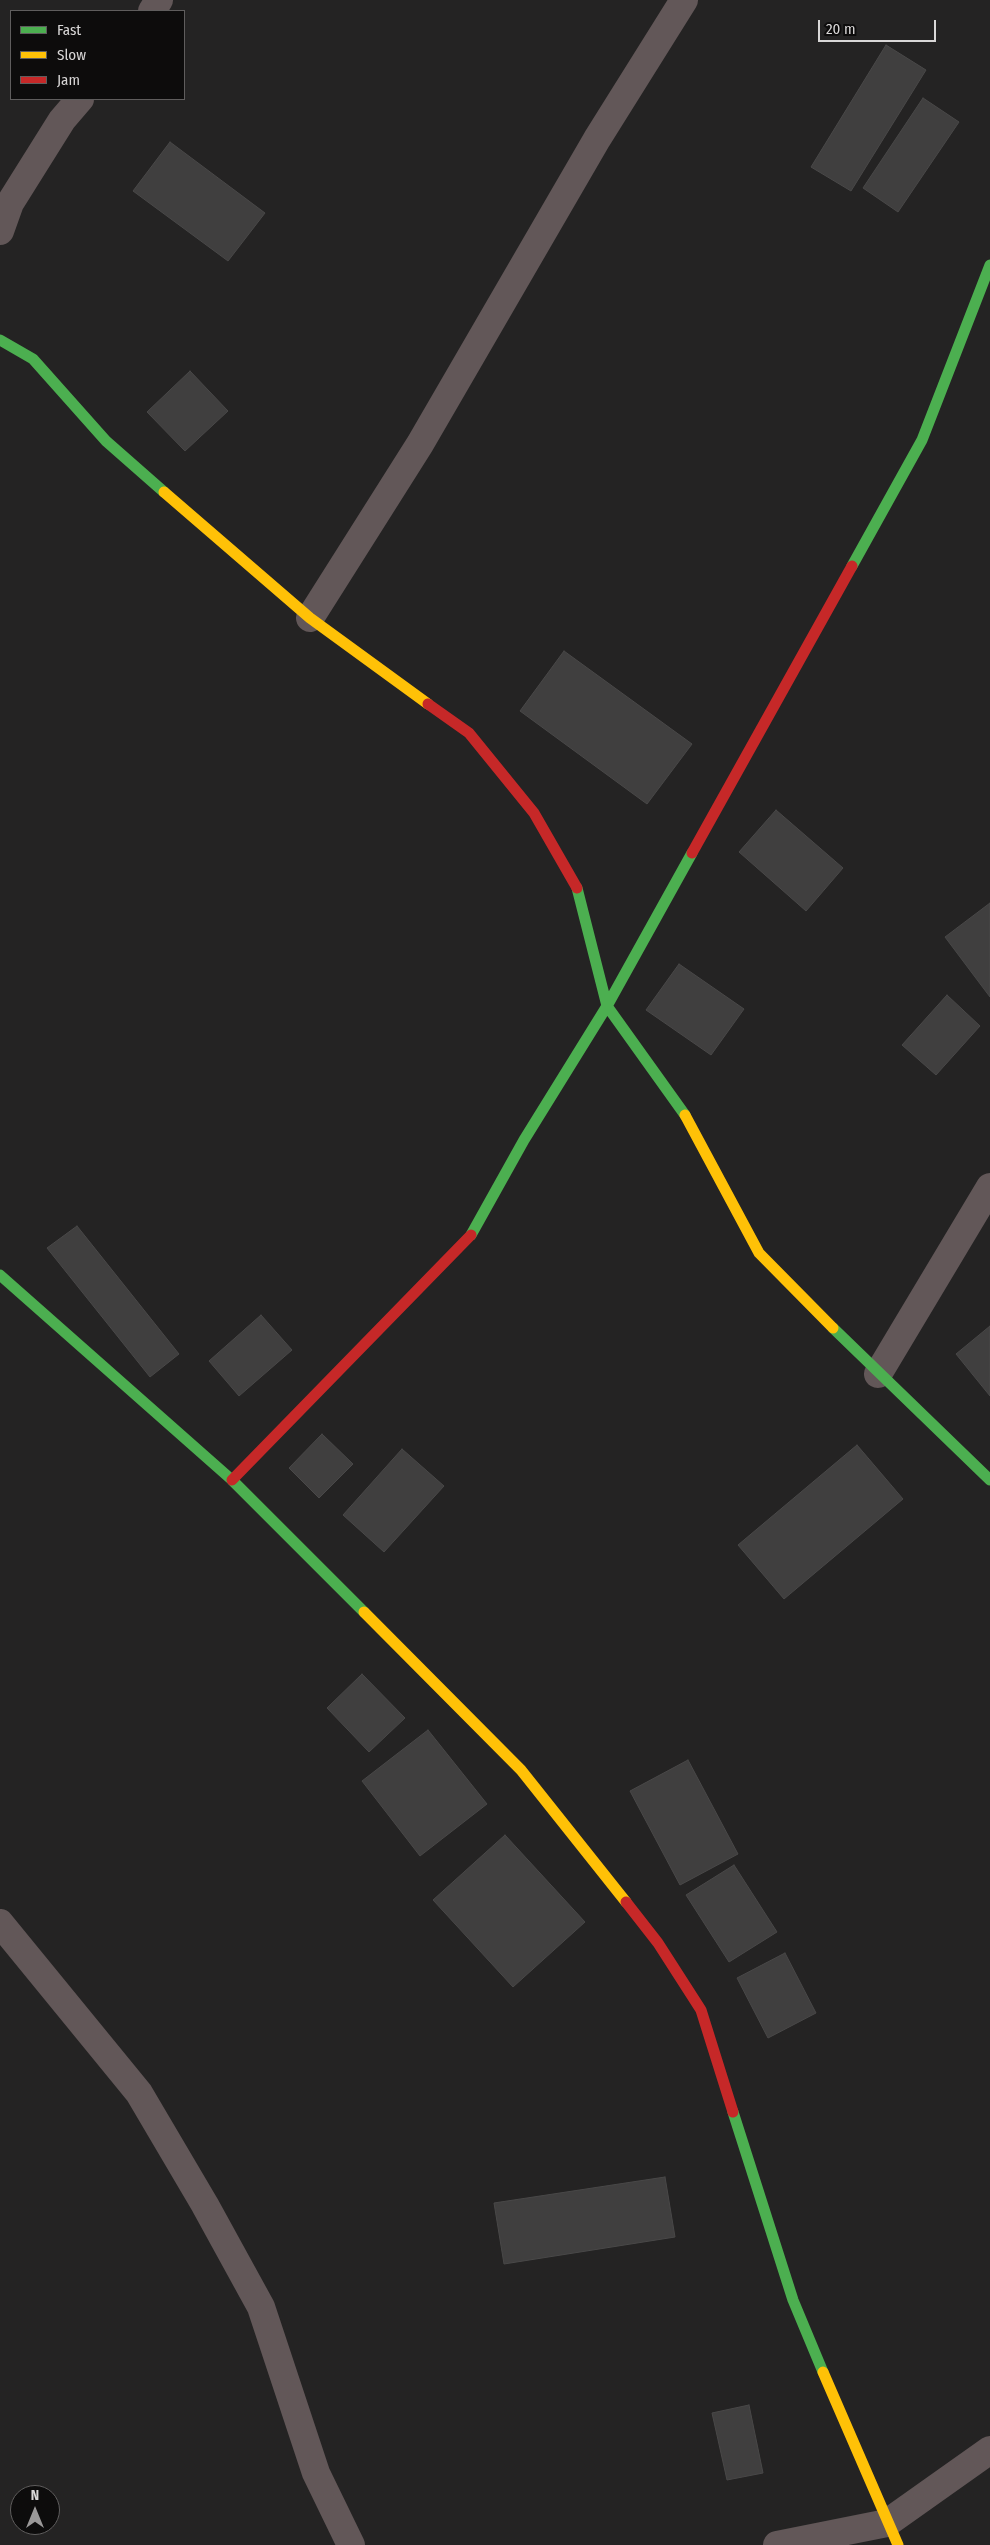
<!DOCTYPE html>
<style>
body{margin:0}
#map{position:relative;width:990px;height:2545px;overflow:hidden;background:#242323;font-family:"Fira Sans Condensed",sans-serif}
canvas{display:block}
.legend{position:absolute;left:10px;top:10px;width:175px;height:90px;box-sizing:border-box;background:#0d0c0c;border:1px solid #5f5d5d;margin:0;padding:6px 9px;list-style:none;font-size:15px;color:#d9d7d7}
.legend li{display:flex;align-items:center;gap:10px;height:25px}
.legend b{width:25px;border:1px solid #5f5d5d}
.north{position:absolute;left:10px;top:2485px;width:50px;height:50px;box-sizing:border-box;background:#0d0c0c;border:1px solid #5f5d5d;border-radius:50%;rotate:0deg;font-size:14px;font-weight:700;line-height:20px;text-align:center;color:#d9d7d7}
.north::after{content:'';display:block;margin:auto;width:18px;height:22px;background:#9a9898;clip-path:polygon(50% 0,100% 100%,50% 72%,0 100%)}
.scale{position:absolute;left:818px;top:20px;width:118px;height:22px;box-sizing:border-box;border:2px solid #d9d7d7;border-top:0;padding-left:6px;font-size:15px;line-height:18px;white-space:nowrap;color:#d9d7d7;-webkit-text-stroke:4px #0d0c0c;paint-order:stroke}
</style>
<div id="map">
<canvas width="990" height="2545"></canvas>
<ul class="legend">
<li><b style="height:6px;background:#4caf50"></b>Fast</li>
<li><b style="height:6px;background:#ffc107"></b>Slow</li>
<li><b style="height:6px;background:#c62828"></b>Jam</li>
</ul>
<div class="north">N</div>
<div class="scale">20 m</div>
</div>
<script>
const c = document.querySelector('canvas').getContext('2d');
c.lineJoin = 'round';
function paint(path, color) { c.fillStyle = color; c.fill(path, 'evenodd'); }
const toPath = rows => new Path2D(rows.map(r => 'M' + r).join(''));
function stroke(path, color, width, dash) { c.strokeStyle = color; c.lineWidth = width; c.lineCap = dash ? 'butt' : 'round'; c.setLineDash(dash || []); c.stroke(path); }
const building = toPath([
 [886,45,926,70,851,191,811,167,886,45],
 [923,98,959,122,898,212,863,188,923,98],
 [170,142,265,213,228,261,133,191,170,142],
 [190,371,228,411,185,451,147,412,190,371],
 [564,651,692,744,647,804,520,711,564,651],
 [776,810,843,868,806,911,739,852,776,810],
 [990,903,990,997,945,937,990,903],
 [679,964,744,1009,711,1055,646,1010,679,964],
 [947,995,980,1026,936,1075,902,1045,947,995],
 [77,1226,179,1354,150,1377,47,1248,77,1226],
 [261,1315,292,1350,239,1396,209,1361,261,1315],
 [990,1326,990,1396,956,1354,990,1326],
 [322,1434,353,1464,319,1498,289,1468,322,1434],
 [857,1445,903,1499,784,1599,738,1545,857,1445],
 [402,1449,444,1486,384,1552,343,1515,402,1449],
 [362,1674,405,1718,369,1752,327,1708,362,1674],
 [428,1730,487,1804,420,1856,362,1781,428,1730],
 [688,1760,738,1854,680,1885,630,1791,688,1760],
 [505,1835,585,1922,513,1987,433,1900,505,1835],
 [734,1865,777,1932,729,1962,686,1895,734,1865],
 [785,1953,816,2013,768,2038,737,1978,785,1953],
 [665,2177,675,2237,504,2264,494,2203,665,2177],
 [749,2405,763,2473,727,2480,712,2413,749,2405]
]);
paint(building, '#403f3f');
stroke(building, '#494848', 1);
stroke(toPath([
 [152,11,159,0],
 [0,231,10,203,62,120,80,99],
 [310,618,420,444,597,139,684,0],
 [878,1374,990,1187],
 [0,1923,139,2093,205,2205,261,2307,316,2473,351,2545],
 [777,2545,887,2523,990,2450]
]), '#625758', 28);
stroke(toPath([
 [0,340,33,359,106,441,164,492],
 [852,566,922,440,990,265],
 [577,888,607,1006,685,1115],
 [471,1235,524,1140,607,1006,692,853],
 [0,1275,232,1480,364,1612],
 [833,1328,990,1480],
 [733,2112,793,2300,823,2372]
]), '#4caf50', 11);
stroke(toPath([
 [164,492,310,618,428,704],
 [685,1115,759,1253,833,1328],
 [364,1612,521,1770,626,1902],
 [823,2372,898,2545]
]), '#ffc107', 11);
stroke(toPath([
 [428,704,469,733,534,813,577,888],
 [692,853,852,566],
 [232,1480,471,1235],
 [626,1902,658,1943,701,2010,733,2112]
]), '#c62828', 11);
</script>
